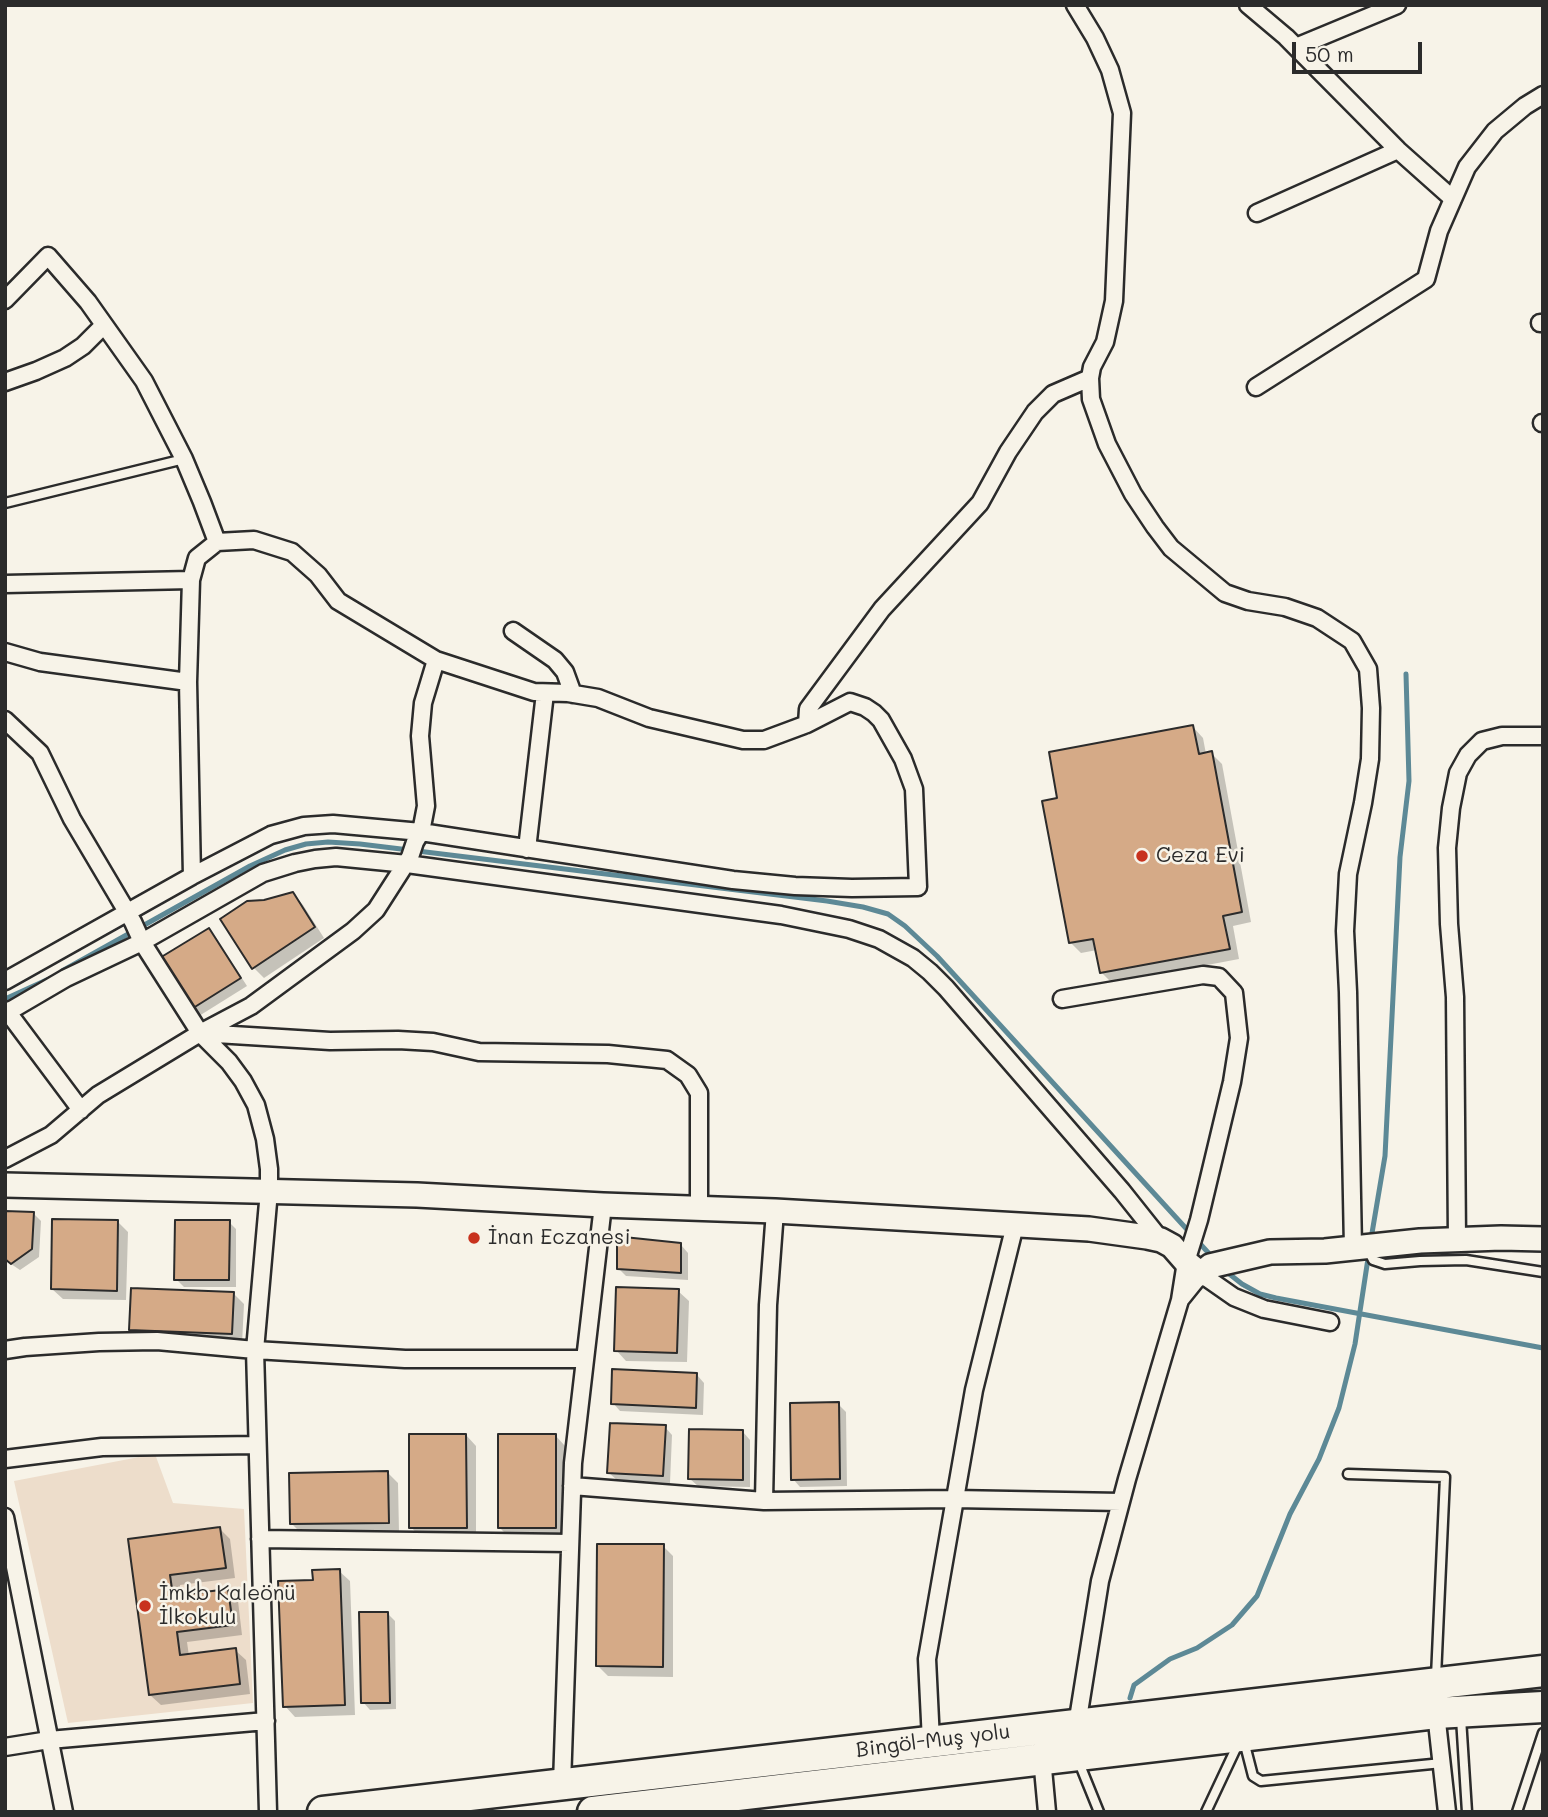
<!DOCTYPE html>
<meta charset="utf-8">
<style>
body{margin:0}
#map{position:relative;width:1548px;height:1817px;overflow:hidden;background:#f7f3e8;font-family:Mali,sans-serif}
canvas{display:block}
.frame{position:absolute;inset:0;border:7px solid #2b2b2b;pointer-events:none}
.scale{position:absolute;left:1292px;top:42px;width:130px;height:32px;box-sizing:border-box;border:4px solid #2b2b2b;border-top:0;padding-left:9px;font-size:21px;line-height:24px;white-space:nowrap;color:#2b2b2b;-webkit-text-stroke:5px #f7f3e8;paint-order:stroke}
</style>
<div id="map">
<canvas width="1548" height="1817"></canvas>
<div class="frame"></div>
<div class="scale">50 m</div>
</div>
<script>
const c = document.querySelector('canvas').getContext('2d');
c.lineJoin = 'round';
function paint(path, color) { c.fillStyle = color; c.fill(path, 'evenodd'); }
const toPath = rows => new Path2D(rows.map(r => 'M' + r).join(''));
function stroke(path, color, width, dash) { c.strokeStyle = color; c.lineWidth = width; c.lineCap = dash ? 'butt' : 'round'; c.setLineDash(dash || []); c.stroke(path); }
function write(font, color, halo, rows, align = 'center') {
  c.font = font + ' Mali,sans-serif'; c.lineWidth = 5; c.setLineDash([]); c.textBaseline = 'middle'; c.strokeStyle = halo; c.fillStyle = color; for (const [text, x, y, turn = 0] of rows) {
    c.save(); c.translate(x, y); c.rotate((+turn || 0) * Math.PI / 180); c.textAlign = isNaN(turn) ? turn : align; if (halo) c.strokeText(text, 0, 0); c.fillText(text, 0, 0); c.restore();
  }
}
paint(toPath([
 [155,1454,173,1503,244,1509,253,1703,68,1723,14,1481]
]), '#edddcb');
paint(toPath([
 [1193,727,1203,738,1206,754,1211,753,1222,764,1251,922,1233,926,1239,959,1112,983,1101,972,1097,950,1081,953,1070,942,1059,799],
 [293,894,303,905,324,938,264,978,254,968,264,902],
 [209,930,216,938,247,986,199,1016,191,1009],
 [5,1213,33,1213,41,1221,39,1257,20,1270,5,1260],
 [117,1221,128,1232,126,1300,63,1299,52,1289],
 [229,1222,236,1229,236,1287,184,1287,176,1279],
 [681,1245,688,1253,688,1280,626,1276,618,1268],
 [678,1291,689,1301,687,1362,626,1361,616,1350],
 [233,1293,244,1304,242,1344,142,1340,131,1330],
 [697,1375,704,1383,703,1415,620,1411,613,1403],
 [838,1404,846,1412,847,1486,800,1487,793,1479],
 [665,1427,672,1435,670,1483,617,1480,609,1473],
 [743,1432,750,1440,750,1487,698,1486,690,1479],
 [466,1435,476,1446,476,1538,421,1538,411,1527],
 [555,1435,565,1446,566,1538,510,1538,500,1528],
 [388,1473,398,1483,399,1532,302,1534,292,1524],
 [220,1529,230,1539,235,1578,180,1585,181,1596,228,1590,238,1601,242,1635,187,1642,189,1656,235,1650,246,1660,250,1694,161,1705,150,1695,130,1540],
 [663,1546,673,1556,673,1677,608,1676,598,1666],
 [339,1571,350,1581,355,1715,295,1717,285,1706],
 [387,1613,395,1621,396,1709,370,1710,363,1702]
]), '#0003');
stroke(toPath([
 [62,971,250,866,285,850,306,844,328,842,360,844,827,901,863,907,888,914,905,926,937,956,1214,1259],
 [5,999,51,978],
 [1371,1239,1385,1156,1400,857,1409,781,1406,674],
 [1223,1269,1242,1284,1260,1294,1276,1298,1543,1348],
 [1130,1698,1134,1685,1170,1659,1197,1648,1232,1625,1257,1596,1290,1514,1319,1459,1339,1408,1355,1344,1369,1252]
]), '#5d8996', 5);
const building = toPath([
 [1193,725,1199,754,1212,751,1242,912,1223,916,1230,949,1100,973,1093,939,1069,943,1042,801,1057,798,1049,752,1193,725],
 [293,892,315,927,252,969,220,919,247,901,264,900,293,892],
 [209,928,241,978,190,1010,158,959,209,928],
 [5,1211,34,1212,32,1249,11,1264,5,1259,5,1211],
 [52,1219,118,1220,117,1291,51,1289,52,1219],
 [175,1220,230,1220,229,1280,174,1280,175,1220],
 [624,1237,681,1243,681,1273,617,1269,617,1243,624,1237],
 [616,1287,679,1289,677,1353,614,1351,616,1287],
 [131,1288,234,1292,232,1334,129,1330,131,1288],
 [612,1369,697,1373,696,1408,611,1404,612,1369],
 [839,1402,840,1479,791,1480,790,1403,839,1402],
 [610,1423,666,1425,663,1476,607,1473,610,1423],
 [689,1429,743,1430,743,1480,688,1479,689,1429],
 [409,1434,466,1434,467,1528,409,1528,409,1434],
 [498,1434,556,1434,556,1528,498,1528,498,1434],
 [388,1471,389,1523,290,1524,289,1473,388,1471],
 [220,1527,226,1568,170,1575,173,1596,228,1589,233,1625,177,1632,180,1655,236,1648,240,1684,149,1695,128,1539,220,1527],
 [597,1544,664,1544,663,1667,596,1666,597,1544],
 [340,1569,345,1705,283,1707,278,1581,313,1580,312,1570,340,1569],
 [359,1612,388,1612,390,1703,361,1703,359,1612]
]);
paint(building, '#d5aa87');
stroke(building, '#2b2b2b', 2);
const lane = toPath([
 [5,503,184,459],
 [1368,1250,1373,1260,1385,1264,1420,1261,1466,1260,1543,1272],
 [1348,1474,1445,1477,1436,1677],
 [1461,1718,1467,1812],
 [1244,1741,1253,1776,1261,1781,1442,1763],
 [1078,1760,1099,1812],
 [1206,1812,1238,1744],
 [1517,1812,1543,1733]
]);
const street = toPath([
 [1075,5,1095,38,1110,70,1122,113,1114,301,1105,342,1092,367,1090,378,1091,399,1107,444,1133,494,1155,527,1171,548,1225,593,1248,601,1285,607,1317,618,1352,641,1368,669,1371,708,1370,759,1363,803,1348,874,1345,931,1348,992,1353,1248],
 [1248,5,1286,37,1398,150,1453,199],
 [1296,47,1397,5],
 [1257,213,1398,150],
 [5,300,48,256,88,302,144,381,184,459,202,502,217,542],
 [1540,323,1543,323],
 [5,382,36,371,65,358,83,346,104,325],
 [1256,387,1426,279,1439,231,1467,167,1495,131,1525,106,1543,95],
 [1542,423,1543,423],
 [5,584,191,580],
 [513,631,555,660,565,672,573,694],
 [5,652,40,662,188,682],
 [5,720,40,753,72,819,133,922,142,942,200,1033,229,1062,243,1081,256,1105,265,1139,269,1169,269,1191,255,1350,268,1812],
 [527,849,545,693],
 [192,876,188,682,191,580,197,558,217,542,254,540,292,552,318,575,338,601,436,660,534,692,568,693,598,698,649,718,743,740,764,740,807,724,808,709,882,609,980,503,1008,452,1035,412,1053,394,1090,378],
 [5,981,192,876,271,835,304,826,333,824,421,832,733,880,795,886,852,888,918,887,914,789,903,759,881,720,874,713,865,707,850,702,807,724],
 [1062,999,1203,975,1219,977,1234,993,1239,1038,1232,1082,1199,1220,1186,1262,1180,1300],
 [7,1011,81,1110],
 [5,1012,13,1009,66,978,142,942,263,873,295,863,315,859,336,857,407,864,781,915,849,929,879,939,913,958,930,972,946,988,1122,1191,1161,1240],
 [200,1033,330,1041,398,1040,433,1042,479,1052,608,1054,667,1060,688,1075,699,1093,699,1208],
 [5,1159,51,1135,98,1095,200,1033,251,1006,353,931,376,910,410,857,415,842,421,832,426,806,420,736,423,703,436,660],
 [1457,1240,1455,997,1449,924,1447,848,1451,808,1458,773,1468,755,1482,741,1502,736,1543,736],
 [5,1350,25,1347,99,1342,157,1341,255,1350,405,1359,585,1359],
 [5,1459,102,1447,257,1445],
 [572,1486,764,1501,954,1499,1121,1502],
 [764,1501,768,1305,775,1211],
 [5,1517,64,1812],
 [260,1539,570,1543],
 [1436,1713,1447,1812],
 [1077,1725,1100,1581,1127,1479,1180,1300,1201,1274,1234,1297,1264,1309,1330,1322],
 [931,1741,927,1659,974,1390,1015,1225],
 [5,1747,49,1740,266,1721],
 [1042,1758,1047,1812],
 [562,1784,573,1463,603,1205]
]);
const secondary = toPath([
 [5,1185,417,1195,603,1205,775,1211,1089,1229,1147,1237,1161,1240,1172,1246,1186,1262,1201,1274,1210,1266,1270,1252,1325,1251,1420,1241,1501,1238,1543,1239]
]);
const highway = toPath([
 [323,1812,1543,1671],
 [593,1812,1436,1713,1543,1707]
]);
stroke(lane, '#2b2b2b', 13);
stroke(street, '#2b2b2b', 21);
stroke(secondary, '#2b2b2b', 28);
stroke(highway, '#2b2b2b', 35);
stroke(lane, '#f7f3e8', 8);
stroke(street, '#f7f3e8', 16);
stroke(secondary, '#f7f3e8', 23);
stroke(highway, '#f7f3e8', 30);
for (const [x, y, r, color] of [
 [1142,856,7,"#c8321e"],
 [474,1238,7,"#c8321e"],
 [145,1606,7,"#c8321e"]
]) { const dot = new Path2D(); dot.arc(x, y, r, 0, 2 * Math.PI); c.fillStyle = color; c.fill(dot); stroke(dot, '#f7f3e8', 2.5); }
write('21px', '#2b2b2b', '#f7f3e8', [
 ["Ceza Evi",1156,856],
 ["İnan Eczanesi",488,1238],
 ["İmkb Kaleönü",159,1594],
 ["İlkokulu",159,1618]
], 'left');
write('21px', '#2b2b2b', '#f7f3e8', [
 ["Bingöl-Muş yolu",933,1741,-7]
]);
</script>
